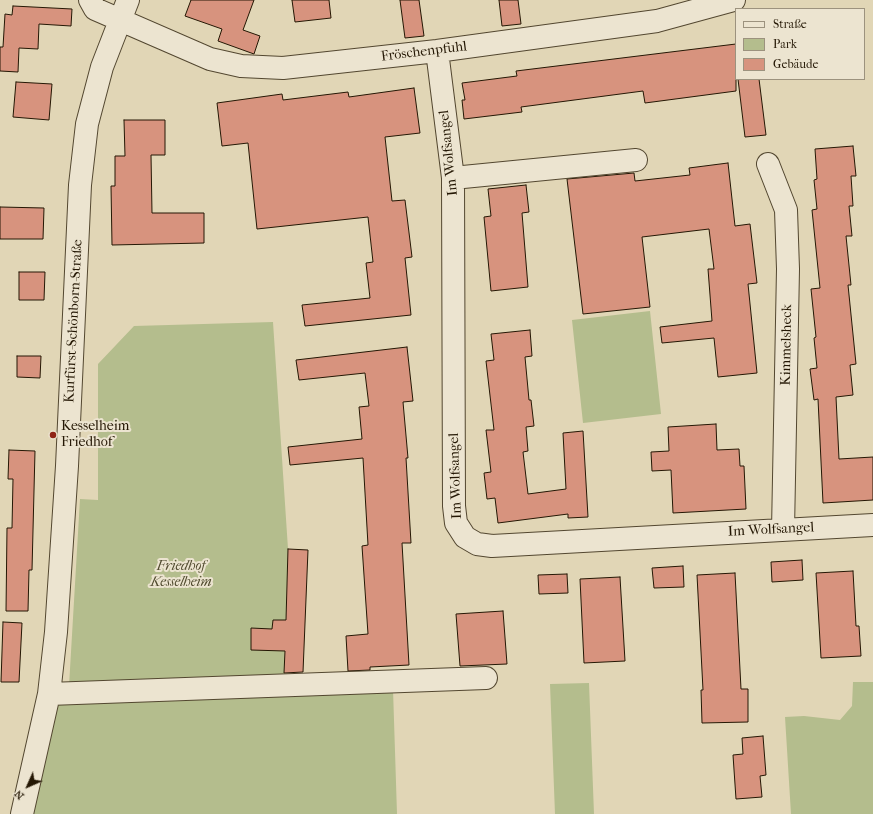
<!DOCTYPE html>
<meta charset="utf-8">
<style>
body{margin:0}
#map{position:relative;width:873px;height:814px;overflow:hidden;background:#e1d6b6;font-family:"IM FELL French Canon",serif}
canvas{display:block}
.legend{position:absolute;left:735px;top:8px;width:130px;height:72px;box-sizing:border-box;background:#ece4d0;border:1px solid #9c927e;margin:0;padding:5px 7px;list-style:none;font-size:12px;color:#241704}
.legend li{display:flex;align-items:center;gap:8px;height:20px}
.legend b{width:20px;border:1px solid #9c927e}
.north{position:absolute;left:8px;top:766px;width:40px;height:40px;-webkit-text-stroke:3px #ece4d0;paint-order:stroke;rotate:225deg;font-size:11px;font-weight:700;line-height:16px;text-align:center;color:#241704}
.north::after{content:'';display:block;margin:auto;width:14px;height:18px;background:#241704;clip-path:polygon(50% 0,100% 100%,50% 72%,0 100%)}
</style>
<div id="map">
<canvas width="873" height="814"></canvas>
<ul class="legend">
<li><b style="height:5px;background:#ece4d0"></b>Straße</li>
<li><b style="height:11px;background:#b4bd8d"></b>Park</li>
<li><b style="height:11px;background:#d7937e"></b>Gebäude</li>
</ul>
<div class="north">N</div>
</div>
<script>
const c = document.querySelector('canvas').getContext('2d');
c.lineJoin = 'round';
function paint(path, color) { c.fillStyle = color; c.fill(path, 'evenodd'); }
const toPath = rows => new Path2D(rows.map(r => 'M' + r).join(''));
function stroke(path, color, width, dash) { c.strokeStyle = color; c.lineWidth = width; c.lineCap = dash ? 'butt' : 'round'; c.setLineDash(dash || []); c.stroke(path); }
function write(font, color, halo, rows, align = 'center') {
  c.font = font + ' "IM FELL French Canon",serif'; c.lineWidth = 4; c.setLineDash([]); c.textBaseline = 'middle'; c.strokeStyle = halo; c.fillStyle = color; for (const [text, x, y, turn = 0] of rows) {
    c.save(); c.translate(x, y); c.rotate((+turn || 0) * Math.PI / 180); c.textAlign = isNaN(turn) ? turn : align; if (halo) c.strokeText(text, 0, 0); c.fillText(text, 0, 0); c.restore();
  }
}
paint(toPath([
 [650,311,661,414,583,423,572,320],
 [273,322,288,549,284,681,69,686,80,499,98,500,98,364,134,326],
 [853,682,873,682,873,814,791,814,785,717,804,716,840,720,852,706],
 [589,683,594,814,555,814,550,684],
 [393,689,397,814,30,814,55,700]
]), '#b4bd8d');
const building = toPath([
 [191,0,254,0,243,30,260,36,254,54,218,41,222,29,185,16,191,0],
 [292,0,329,0,331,18,295,22,292,0],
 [400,0,419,0,424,36,405,38,400,0],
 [499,0,518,0,521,24,502,26,499,0],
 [13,6,72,9,71,26,39,24,38,49,19,48,18,72,0,71,0,47,3,47,5,14,12,15,13,6],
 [736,44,736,91,645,103,643,91,521,107,522,112,464,119,462,100,465,100,462,83,517,76,516,71,736,44],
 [738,79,759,79,766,135,745,137,738,79],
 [16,82,52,84,49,120,13,117,16,82],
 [414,88,420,133,385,137,392,201,405,200,412,257,405,258,411,315,305,326,302,305,370,298,366,263,373,262,368,217,257,229,248,143,222,146,217,103,282,94,283,100,348,92,349,97,414,88],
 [124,120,165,120,165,155,151,155,152,213,204,213,204,243,112,245,111,186,115,186,115,156,125,156,124,120],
 [853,146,856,176,851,176,853,206,849,206,852,236,846,236,851,285,848,285,856,364,850,365,853,395,836,397,839,459,873,457,873,500,823,503,818,399,814,400,810,369,817,368,814,338,816,337,811,289,820,288,812,210,817,209,814,180,817,179,815,149,853,146],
 [728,163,735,226,750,224,757,283,748,284,757,373,718,377,714,338,662,343,660,327,712,321,708,269,714,269,709,229,642,237,650,307,583,314,567,179,634,173,635,181,690,175,689,168,728,163],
 [526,185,529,212,522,213,528,287,491,291,484,217,491,216,488,189,526,185],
 [0,207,44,208,43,239,0,239,0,207],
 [19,272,45,272,44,300,19,300,19,272],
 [530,330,532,356,525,357,529,400,531,400,534,426,526,427,528,451,523,452,528,494,566,489,563,433,583,431,588,517,568,518,568,514,498,523,495,498,487,499,484,473,491,472,486,430,494,430,486,361,494,360,491,334,530,330],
 [407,347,413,401,403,402,408,458,406,458,411,543,402,543,409,665,370,667,370,670,348,671,346,636,368,634,362,546,368,545,363,458,290,465,288,447,362,439,359,407,369,406,365,373,299,380,296,360,407,347],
 [17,356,41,356,40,378,17,377,17,356],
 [716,424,717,450,739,449,740,466,744,466,746,509,673,513,671,470,652,471,651,452,669,451,668,427,716,424],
 [9,450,35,451,32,570,29,570,28,611,6,611,7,528,12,528,13,479,8,479,9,450],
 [288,549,308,550,303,672,284,673,285,651,251,650,251,628,272,629,273,620,286,620,288,549],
 [802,560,803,580,772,582,771,562,802,560],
 [683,566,684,587,654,588,652,568,683,566],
 [853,571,856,626,859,626,861,656,821,658,816,573,853,571],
 [735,573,741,689,748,689,748,722,702,723,701,690,703,690,697,575,735,573],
 [567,574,568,593,539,594,538,575,567,574],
 [620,577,625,661,584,663,580,579,620,577],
 [503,611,507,664,460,666,456,614,503,611],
 [3,622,22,623,19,682,1,682,3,622],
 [763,736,766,775,760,776,762,797,736,799,733,755,743,754,742,738,763,736]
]);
paint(building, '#d7937e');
stroke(building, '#241704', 1);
const minor = toPath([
 [90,0,95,9,210,59,241,66,283,68,437,51,657,21,734,0],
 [437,51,453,178,454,506,456,523,465,537,477,544,492,546,873,525],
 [768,164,786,210,788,269,783,530],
 [453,178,636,160],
 [49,694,486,678],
 [22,814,49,694,56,632,67,466,80,185,87,124,102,67,128,0]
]);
stroke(minor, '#534730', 24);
stroke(minor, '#ece4d0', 22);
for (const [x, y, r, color] of [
 [53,435,4,"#8f2418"]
]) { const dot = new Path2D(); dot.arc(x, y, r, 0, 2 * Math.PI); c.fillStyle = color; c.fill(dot); stroke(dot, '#ece4d0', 1.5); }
write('14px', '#241704', '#ece4d0', [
 ["Fröschenpfuhl",424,52,-7],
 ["Im Wolfsangel",449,153,-96],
 ["Kurfürst-Schönborn-Straße",74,321,-87],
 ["Kimmelsheck",787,345,-89],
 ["Im Wolfsangel",456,476,-92],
 ["Im Wolfsangel",771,530,-3]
]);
write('14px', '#241704', '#ece4d0', [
 ["Kesselheim",61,427],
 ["Friedhof",61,443]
], 'left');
write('italic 14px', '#4f492d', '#ece4d0', [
 ["Friedhof",181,567],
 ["Kesselheim",181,583]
]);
</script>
